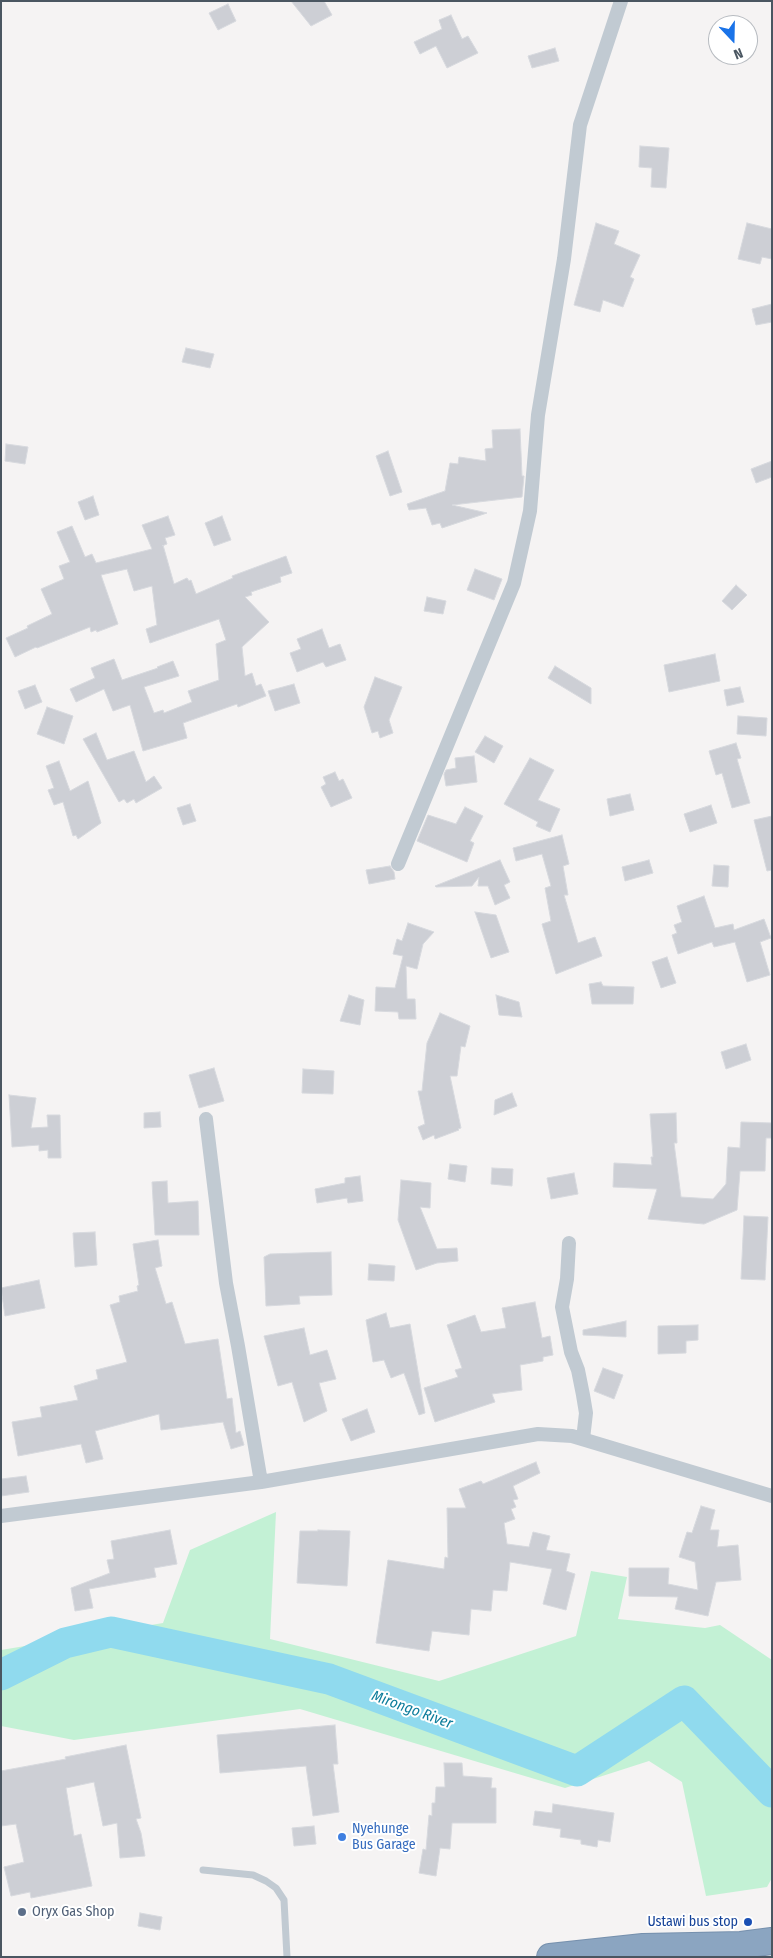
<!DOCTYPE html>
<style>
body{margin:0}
#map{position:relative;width:773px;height:1958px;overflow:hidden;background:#f5f3f3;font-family:"Fira Sans Condensed",sans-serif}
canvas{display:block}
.frame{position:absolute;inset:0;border:2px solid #4a5661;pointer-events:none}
.north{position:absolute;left:708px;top:15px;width:50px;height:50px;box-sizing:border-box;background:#fff;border:1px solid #b7bbc0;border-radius:50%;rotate:159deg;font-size:14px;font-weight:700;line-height:20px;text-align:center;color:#4a5661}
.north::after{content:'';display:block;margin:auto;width:18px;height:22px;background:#1a73e8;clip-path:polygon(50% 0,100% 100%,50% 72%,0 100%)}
</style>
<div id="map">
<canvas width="773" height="1958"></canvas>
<div class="frame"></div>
<div class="north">N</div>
</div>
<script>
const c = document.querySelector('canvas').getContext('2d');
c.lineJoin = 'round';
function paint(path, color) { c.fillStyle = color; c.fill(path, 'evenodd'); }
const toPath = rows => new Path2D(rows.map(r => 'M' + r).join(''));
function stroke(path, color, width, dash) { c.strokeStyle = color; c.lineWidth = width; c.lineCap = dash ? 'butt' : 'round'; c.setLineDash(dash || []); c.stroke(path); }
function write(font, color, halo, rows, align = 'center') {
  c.font = font + ' "Fira Sans Condensed",sans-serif'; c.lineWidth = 4; c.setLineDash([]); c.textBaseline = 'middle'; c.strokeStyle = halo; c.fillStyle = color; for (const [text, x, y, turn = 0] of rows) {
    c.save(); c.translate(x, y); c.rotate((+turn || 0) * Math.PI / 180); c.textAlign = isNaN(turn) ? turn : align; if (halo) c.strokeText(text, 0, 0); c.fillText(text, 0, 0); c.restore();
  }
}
paint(toPath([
 [276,1512,270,1639,439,1681,576,1636,591,1571,627,1577,618,1619,705,1628,720,1625,772,1660,772,1878,767,1887,706,1896,682,1782,649,1761,565,1788,300,1709,74,1740,1,1726,1,1650,163,1623,190,1550]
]), '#c3f1d5');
stroke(toPath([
 [1,1675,65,1643,111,1632,329,1679,577,1771,684,1701,772,1792]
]), '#90daee', 31);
const building = toPath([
 [291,1,324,1,332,15,311,26,291,1],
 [228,4,236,21,218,30,209,13,228,4],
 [451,15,462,39,468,36,478,53,447,68,436,46,420,54,414,42,442,29,439,20,451,15],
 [555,48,559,61,532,68,528,56,555,48],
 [640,146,669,148,666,188,651,187,652,168,639,167,640,146],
 [596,223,619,231,614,244,640,255,630,277,634,279,623,307,603,300,600,312,574,305,596,223],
 [747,223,772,229,772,259,762,257,760,264,738,259,747,223],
 [772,304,772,322,756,325,752,309,772,304],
 [186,348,214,354,210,368,182,362,186,348],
 [520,429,522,476,524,476,522,497,452,505,487,513,442,528,440,523,432,525,426,508,409,510,407,504,445,491,450,463,458,464,459,457,486,461,485,449,493,448,492,430,520,429],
 [6,444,28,447,25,464,5,461,6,444],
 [388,451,402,492,390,496,376,456,388,451],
 [772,461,772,477,756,483,751,469,772,461],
 [93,496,99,515,85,520,78,502,93,496],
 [168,516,175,535,165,538,167,544,162,546,163,545,174,584,187,578,189,581,191,580,196,594,233,578,232,576,286,556,292,573,280,577,281,582,251,592,252,595,245,597,269,622,242,647,245,676,252,673,256,686,261,684,266,696,238,707,237,704,183,723,187,738,143,751,130,705,113,711,104,689,76,702,70,689,95,678,91,668,114,659,122,680,158,668,157,667,173,661,179,676,144,687,154,713,163,710,164,713,192,702,188,691,219,680,216,644,226,640,219,619,150,643,146,629,157,625,152,586,134,591,127,569,101,575,118,624,97,632,96,630,91,632,90,627,37,648,36,647,15,657,6,638,28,628,27,626,52,614,41,589,64,579,59,566,70,562,57,532,72,526,85,557,92,554,96,563,152,549,142,525,168,516],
 [222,516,231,540,214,546,205,523,222,516],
 [475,569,502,579,494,600,467,590,475,569],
 [736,585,747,595,732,610,722,601,736,585],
 [427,597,446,601,443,614,424,611,427,597],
 [322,629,329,648,340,644,346,660,326,667,323,662,297,672,290,653,301,649,297,639,322,629],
 [715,654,720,681,669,692,664,665,715,654],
 [555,666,591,688,591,704,548,678,555,666],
 [375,677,402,687,389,720,393,733,380,738,378,731,372,733,364,707,375,677],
 [294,684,300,703,275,711,268,691,294,684],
 [35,685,42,702,25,709,18,691,35,685],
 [740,687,744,702,727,706,724,690,740,687],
 [47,707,73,716,64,744,37,734,47,707],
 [738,716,767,718,766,736,737,734,738,716],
 [96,733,107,760,134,751,146,782,154,776,162,788,136,803,134,799,127,803,124,799,119,802,83,739,96,733],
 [485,736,503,746,494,763,475,752,485,736],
 [736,743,741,758,737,759,750,803,732,808,722,773,716,775,709,751,736,743],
 [474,756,477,782,446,786,444,774,446,770,456,768,455,758,474,756],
 [530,758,554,770,538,800,560,809,550,832,536,826,538,822,504,804,530,758],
 [59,761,70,791,88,781,101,823,78,839,76,835,73,836,63,802,54,805,48,790,54,788,46,766,59,761],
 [335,772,339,781,343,779,352,798,331,807,321,787,326,784,323,777,335,772],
 [630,794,634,810,610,816,607,799,630,794],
 [190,804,196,821,183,825,177,808,190,804],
 [711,805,717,823,690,832,684,814,711,805],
 [465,807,483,816,470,841,474,843,467,862,417,841,428,815,456,824,465,807],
 [772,816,772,870,767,871,754,820,772,816],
 [562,835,569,864,563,866,568,895,564,895,578,943,595,937,602,956,556,974,542,924,551,921,545,888,551,886,542,854,516,861,513,848,562,835],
 [500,860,510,882,504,885,510,898,495,905,488,886,478,886,479,877,472,886,436,887,435,886,500,860],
 [649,860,653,873,625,881,622,867,649,860],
 [714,865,729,866,728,887,712,886,714,865],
 [390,866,394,872,395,879,369,884,366,870,390,866],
 [704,896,715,928,733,924,734,930,764,919,771,938,760,942,770,975,747,982,735,942,714,947,712,942,678,954,672,935,677,933,674,925,682,922,677,906,704,896],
 [475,912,496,915,509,952,491,958,475,912],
 [408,923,434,932,423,944,417,969,406,966,407,999,415,999,416,1019,399,1019,398,1012,375,1011,376,987,395,988,403,956,393,954,397,939,402,941,408,923],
 [667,957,676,983,661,988,652,962,667,957],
 [601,982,603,986,634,987,633,1004,592,1004,589,984,601,982],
 [349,995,364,1000,360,1025,340,1021,349,995],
 [496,995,519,1002,522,1017,499,1015,496,995],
 [440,1013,470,1026,465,1047,461,1046,457,1076,450,1076,461,1128,458,1129,459,1130,435,1139,434,1135,423,1140,418,1127,425,1124,418,1091,422,1091,427,1043,440,1013],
 [746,1044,751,1060,726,1069,721,1052,746,1044],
 [214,1068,224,1101,199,1108,189,1075,214,1068],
 [303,1069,334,1071,333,1094,302,1093,303,1069],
 [512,1093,517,1106,494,1115,495,1100,512,1093],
 [9,1095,36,1098,31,1128,48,1127,47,1115,60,1115,61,1158,48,1158,48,1150,39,1151,39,1145,12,1147,9,1095],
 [160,1112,161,1127,144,1128,144,1113,160,1112],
 [676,1113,677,1143,674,1143,681,1197,713,1199,726,1184,728,1147,740,1148,741,1122,772,1123,772,1138,766,1138,765,1171,740,1171,737,1210,704,1224,648,1219,657,1189,613,1187,614,1163,652,1165,651,1157,653,1157,650,1114,676,1113],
 [450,1164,467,1166,465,1182,448,1179,450,1164],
 [492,1168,513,1169,512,1186,491,1184,492,1168],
 [574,1173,578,1194,551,1199,547,1178,574,1173],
 [360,1176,363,1201,348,1203,347,1198,317,1203,315,1189,345,1183,345,1178,360,1176],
 [401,1180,431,1183,430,1208,420,1207,437,1249,457,1248,458,1261,437,1263,416,1270,398,1220,401,1180],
 [167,1181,168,1203,198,1201,199,1235,155,1235,152,1182,167,1181],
 [744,1216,768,1217,765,1280,741,1279,744,1216],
 [95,1232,97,1265,75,1267,73,1233,95,1232],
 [158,1240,162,1266,155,1268,166,1304,172,1302,185,1344,218,1339,227,1399,232,1398,236,1433,240,1431,244,1445,231,1449,223,1422,161,1430,159,1414,95,1431,103,1459,86,1463,81,1444,18,1456,12,1422,42,1417,40,1407,78,1400,74,1386,98,1379,96,1370,127,1362,110,1305,120,1302,119,1296,138,1291,137,1286,139,1285,133,1244,158,1240],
 [331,1252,332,1295,299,1296,300,1304,266,1306,264,1257,270,1254,331,1252],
 [369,1264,395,1266,394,1281,368,1280,369,1264],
 [39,1280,45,1308,5,1316,1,1288,39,1280],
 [535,1302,542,1338,550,1336,553,1355,543,1357,543,1361,520,1365,522,1390,492,1394,495,1402,435,1422,424,1388,458,1377,455,1370,462,1368,447,1325,475,1315,481,1332,506,1328,502,1308,535,1302],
 [386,1313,390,1328,410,1324,425,1413,419,1415,404,1373,391,1378,384,1360,373,1362,366,1320,386,1313],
 [626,1321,626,1337,583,1335,583,1330,626,1321],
 [698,1325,698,1340,686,1341,686,1353,658,1354,658,1326,698,1325],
 [304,1328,310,1355,327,1350,336,1379,319,1383,327,1411,304,1422,292,1382,278,1386,264,1336,304,1328],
 [603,1368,623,1375,614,1399,594,1391,603,1368],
 [367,1409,375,1432,351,1441,342,1419,367,1409],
 [536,1462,540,1473,513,1486,518,1499,513,1500,516,1507,511,1509,515,1519,504,1523,507,1544,529,1547,533,1532,550,1536,546,1550,570,1554,566,1571,575,1574,566,1610,543,1604,552,1569,510,1562,507,1591,493,1590,491,1611,471,1609,469,1635,432,1631,429,1651,376,1643,388,1560,444,1569,445,1557,448,1558,447,1508,466,1508,459,1489,481,1481,483,1484,536,1462],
 [26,1476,29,1492,1,1496,1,1479,26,1476],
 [701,1506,715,1510,710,1530,719,1530,717,1547,738,1545,741,1580,716,1582,708,1616,675,1609,678,1597,629,1596,629,1568,669,1568,668,1584,698,1590,695,1562,679,1557,687,1532,692,1533,701,1506],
 [170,1530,177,1564,154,1568,156,1577,89,1589,93,1608,75,1611,71,1588,110,1573,107,1560,114,1559,111,1541,170,1530],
 [318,1530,350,1531,347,1586,297,1583,300,1531,318,1531,318,1530],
 [335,1725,338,1764,333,1764,339,1812,313,1816,306,1766,220,1773,217,1735,335,1725],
 [126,1745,141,1818,136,1819,141,1833,145,1856,120,1858,117,1823,103,1826,94,1782,66,1788,74,1836,81,1834,92,1886,31,1898,30,1892,11,1896,4,1867,24,1862,16,1824,1,1826,1,1771,66,1759,65,1757,126,1745],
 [444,1763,462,1763,463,1776,492,1778,491,1788,496,1788,496,1823,452,1823,450,1849,440,1848,436,1876,419,1873,423,1849,426,1850,429,1815,432,1816,432,1803,435,1803,436,1787,445,1787,444,1763],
 [553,1804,614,1813,610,1842,598,1840,597,1847,581,1844,581,1840,560,1837,561,1829,533,1825,535,1811,552,1813,553,1804],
 [314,1826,316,1844,294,1846,292,1828,314,1826],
 [140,1913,162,1917,160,1930,138,1926,140,1913]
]);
paint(building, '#cdcfd5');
stroke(building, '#d7d9de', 1);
const highway = toPath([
 [550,1957,643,1947,741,1945,772,1941]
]);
stroke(highway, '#7690ad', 28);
stroke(toPath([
 [203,1870,253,1875,266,1881,276,1888,284,1900,287,1957]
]), '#c1cad2', 7);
stroke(toPath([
 [398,864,514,583,530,511,538,415,564,259,580,125,621,1],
 [206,1119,226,1283,238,1346,261,1482],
 [569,1243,567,1279,562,1307,571,1352,578,1370,583,1395,586,1413,583,1439],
 [1,1516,261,1482,538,1434,572,1436,772,1496]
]), '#c1cad2', 14);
stroke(highway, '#8ba5c1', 26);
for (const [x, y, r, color] of [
 [342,1837,5,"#3f7fe0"],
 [22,1912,5,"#5c6f8a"],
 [748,1922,5,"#1a4fb4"]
]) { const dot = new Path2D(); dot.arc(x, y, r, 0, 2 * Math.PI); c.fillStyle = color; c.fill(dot); stroke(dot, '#fff', 2); }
write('14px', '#366cbe', '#fff', [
 ["Nyehunge",352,1829],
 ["Bus Garage",352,1845]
], 'left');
write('14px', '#4e5e75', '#fff', [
 ["Oryx Gas Shop",32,1912]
], 'left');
write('14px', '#164399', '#fff', [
 ["Ustawi bus stop",738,1922]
], 'right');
write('italic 15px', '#0c7c9b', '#fff', [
 ["Mirongo River",412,1710,20]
]);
</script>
